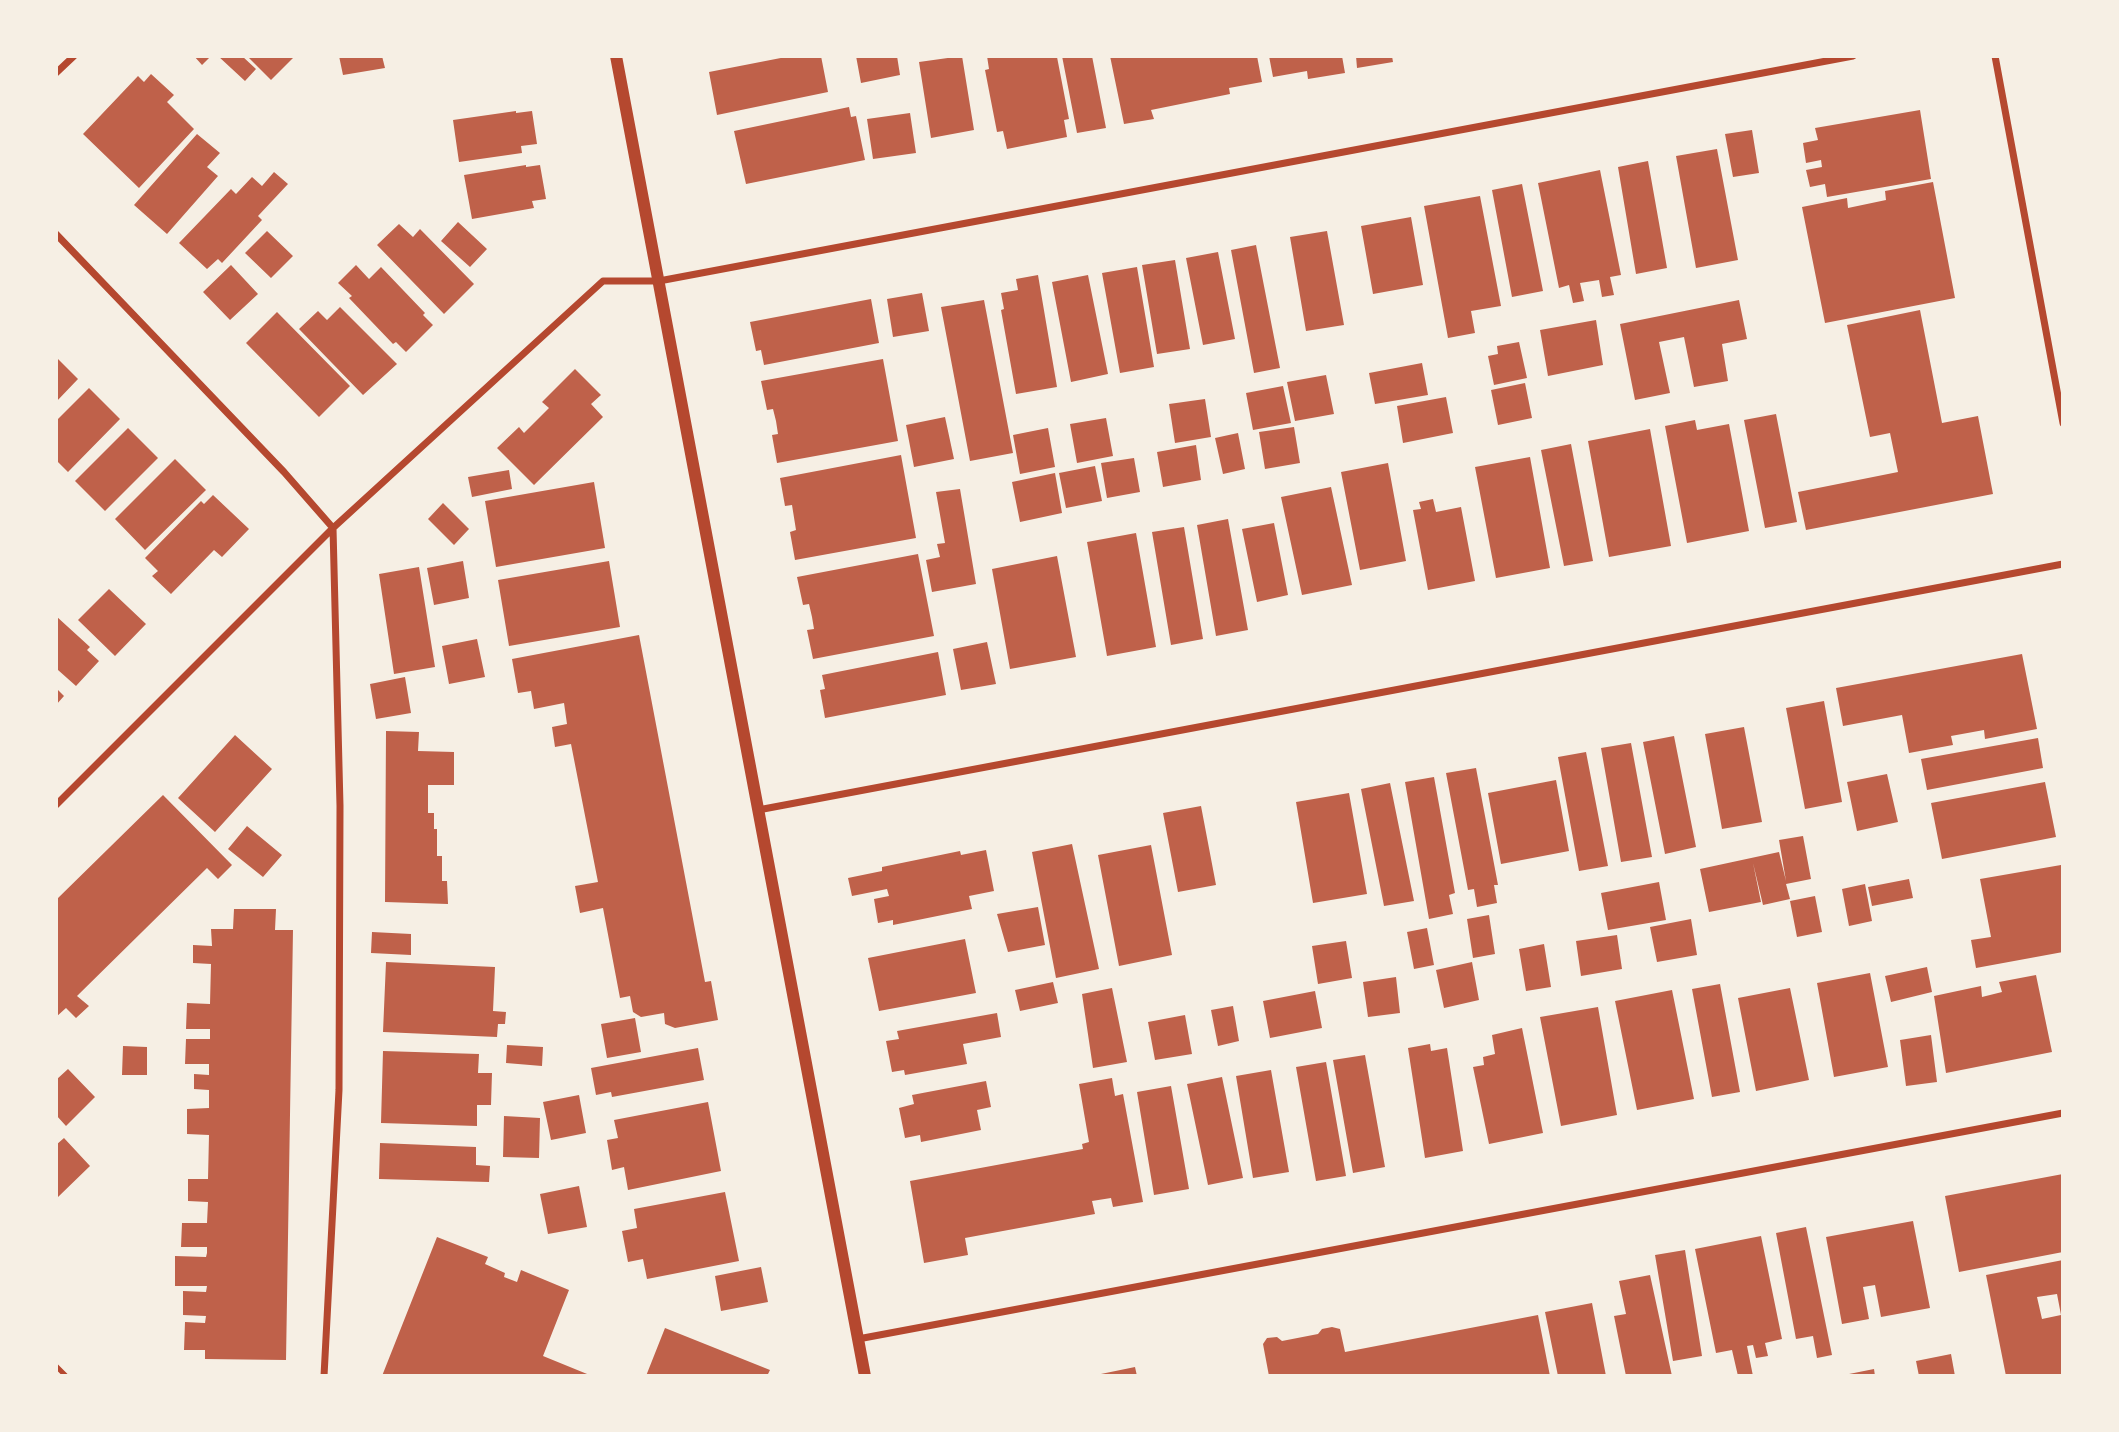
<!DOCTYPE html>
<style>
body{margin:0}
#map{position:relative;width:2119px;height:1432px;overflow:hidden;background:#f6efe4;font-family:Cabin,sans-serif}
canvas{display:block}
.frame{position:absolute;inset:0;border:58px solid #f6efe4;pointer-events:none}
</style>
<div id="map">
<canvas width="2119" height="1432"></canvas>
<div class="frame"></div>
</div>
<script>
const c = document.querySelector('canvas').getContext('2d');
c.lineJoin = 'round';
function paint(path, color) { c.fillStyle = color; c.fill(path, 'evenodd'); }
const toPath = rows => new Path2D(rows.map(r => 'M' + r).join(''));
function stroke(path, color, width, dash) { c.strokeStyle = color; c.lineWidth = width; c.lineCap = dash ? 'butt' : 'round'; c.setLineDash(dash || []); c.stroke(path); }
paint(toPath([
 [194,56,211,56,202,65],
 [218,56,242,56,256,69,245,81],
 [247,56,295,56,271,80],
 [339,56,382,56,385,68,343,75],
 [791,56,821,56,828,92,717,115,709,72],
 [856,56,897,56,900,75,861,83],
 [962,56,974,130,931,138,919,62],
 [987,56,1057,57,1069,119,1064,120,1067,137,1007,149,1003,131,997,132,985,70,989,69],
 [1062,56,1092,56,1106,128,1077,133],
 [1110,56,1257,56,1262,82,1229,88,1230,94,1151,110,1154,119,1124,124],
 [1269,56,1342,56,1345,73,1308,79,1307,71,1273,77],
 [1356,56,1392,56,1393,62,1357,68],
 [151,74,174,95,167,102,194,129,139,188,83,134,138,76,144,82],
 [849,107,851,117,856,116,865,160,746,184,734,131],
 [1920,110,1931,179,1827,197,1825,184,1810,187,1806,170,1822,167,1821,160,1806,163,1803,143,1818,140,1815,128],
 [516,111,516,113,532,111,537,144,521,146,522,153,459,162,453,120],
 [910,113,916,153,873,159,867,119],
 [1752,130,1759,173,1733,177,1725,134],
 [197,134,220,153,207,167,218,176,167,234,134,205],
 [1717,149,1738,260,1696,268,1676,156],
 [1648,161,1667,268,1636,274,1618,167],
 [526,165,526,167,540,165,546,199,532,201,534,208,472,219,464,175],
 [1600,170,1621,275,1610,277,1614,295,1602,297,1599,280,1580,283,1584,301,1573,303,1569,285,1559,288,1538,183],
 [274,172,288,184,258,216,262,220,222,263,218,259,207,269,179,243,231,189,236,194,252,177,262,186],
 [1933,182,1955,298,1825,323,1802,207,1847,198,1848,208,1886,200,1885,191],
 [1522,184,1543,291,1512,297,1492,190],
 [1480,196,1501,306,1471,311,1475,333,1448,338,1424,206],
 [1411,217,1423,285,1373,294,1361,226],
 [458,222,487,249,470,267,441,241],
 [399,224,413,237,420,229,474,284,444,314,377,245],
 [267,231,293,256,271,278,245,253],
 [1327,231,1344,325,1306,331,1290,237],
 [1256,245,1280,368,1254,373,1231,250],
 [1218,252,1235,339,1203,345,1186,258],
 [1175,260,1190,349,1157,354,1142,265],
 [231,265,258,294,230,320,203,292],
 [356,265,369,279,381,267,425,313,423,315,433,325,406,352,396,342,393,344,349,298,352,296,338,283],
 [1137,267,1154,367,1120,373,1102,273],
 [1038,275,1057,387,1016,394,1001,310,1004,309,1001,293,1018,290,1016,279],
 [1088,275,1108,374,1071,382,1052,282],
 [922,293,929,331,893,337,887,299],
 [871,299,879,343,764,365,761,350,756,351,750,322],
 [984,300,1013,453,970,461,941,307],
 [1739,300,1747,339,1722,344,1728,381,1694,387,1684,337,1659,342,1670,393,1635,400,1620,324],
 [340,307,397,364,363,395,299,329,318,311,327,320],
 [1920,310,1942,423,1978,416,1993,494,1806,530,1798,492,1898,472,1890,433,1870,437,1847,325],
 [277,312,350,386,319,417,246,343],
 [1596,320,1603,365,1548,376,1540,330],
 [1519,342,1527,378,1494,385,1488,356,1498,354,1497,346],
 [56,357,78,379,56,402],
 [883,359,898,441,777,463,772,435,778,434,776,421,773,409,767,410,761,381],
 [1422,363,1428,395,1375,404,1369,373],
 [575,369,601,395,591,404,603,417,534,485,497,448,519,427,524,433,549,408,542,402],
 [1326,375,1334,414,1295,421,1287,382],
 [1525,383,1532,418,1498,425,1491,390],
 [1283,386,1291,423,1253,430,1246,393],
 [89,388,120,419,68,472,56,460,56,421],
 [1446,397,1453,433,1403,443,1397,406],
 [1205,399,1211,437,1175,443,1169,404],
 [1776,414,1797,522,1765,528,1744,420],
 [945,417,954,459,914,467,906,425],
 [1106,418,1113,456,1077,463,1070,424],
 [1695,420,1697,430,1729,424,1749,531,1687,543,1665,426],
 [1294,427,1300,463,1265,469,1259,432],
 [128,428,158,458,105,511,75,481],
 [1048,428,1055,467,1020,474,1013,435],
 [1650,429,1671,546,1609,557,1588,441],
 [1238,433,1245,469,1223,474,1215,438],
 [1571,444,1593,561,1564,566,1541,450],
 [1196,445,1201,480,1163,487,1157,452],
 [901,455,916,538,795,560,790,532,796,530,792,505,785,506,780,478],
 [1530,457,1550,568,1496,578,1475,467],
 [1134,458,1140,492,1107,498,1101,463],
 [175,459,206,490,145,550,115,519],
 [1388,463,1406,561,1360,570,1341,472],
 [1095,466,1102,501,1066,508,1059,473],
 [509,470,512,489,472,497,468,477],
 [1055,473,1062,513,1020,522,1012,482],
 [594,482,605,548,496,567,485,501],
 [1331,487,1352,585,1302,595,1281,497],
 [960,489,976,584,932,592,926,560,940,557,937,544,945,543,936,492],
 [213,495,249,529,222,557,214,550,171,594,152,576,158,571,145,558,201,501,204,504],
 [1433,499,1436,512,1461,507,1475,581,1428,590,1413,510,1421,509,1419,502],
 [443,503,469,529,454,545,428,519],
 [1228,519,1248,630,1216,636,1197,525],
 [1274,523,1288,595,1257,602,1242,529],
 [1184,527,1203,639,1171,645,1152,532],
 [1136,533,1156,647,1107,656,1087,542],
 [918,554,934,636,813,659,807,630,814,629,812,617,809,604,803,605,797,577],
 [1057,556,1076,657,1010,669,992,569],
 [463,561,469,598,434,605,427,568],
 [609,561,620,627,509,646,498,580],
 [419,567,435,667,394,674,379,574],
 [109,589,146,624,115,656,78,620],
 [56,616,90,647,87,650,99,661,76,686,58,670,56,672],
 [639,635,705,982,711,981,718,1020,675,1028,665,1024,664,1013,641,1017,633,1012,630,996,620,998,603,908,580,913,575,886,598,882,571,744,555,747,552,727,567,724,564,703,534,709,531,691,518,693,512,659],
 [477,639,485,677,449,684,442,646],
 [987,642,996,684,961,690,953,649],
 [938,652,946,695,825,718,820,690,825,689,822,675],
 [2022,654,2037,729,1985,739,1984,730,1951,736,1953,745,1909,753,1902,715,1843,726,1836,688],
 [405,677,411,713,376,719,370,684],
 [56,688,64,696,56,705],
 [1824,701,1842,802,1805,809,1786,708],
 [1744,727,1762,822,1722,829,1705,734],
 [386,731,419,732,418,751,454,752,454,785,428,785,428,813,434,813,434,829,437,829,437,856,442,856,442,881,447,881,448,904,385,902],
 [235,735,272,769,215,832,178,798],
 [1674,736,1696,847,1665,854,1643,742],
 [2038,738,2043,768,1927,790,1921,759],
 [1631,743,1652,857,1621,862,1601,748],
 [1586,752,1608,866,1579,871,1558,757],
 [1476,768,1498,885,1494,885,1497,903,1477,907,1474,889,1468,890,1446,773],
 [1887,774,1898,822,1857,831,1847,782],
 [1434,777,1455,893,1449,895,1453,914,1429,919,1405,782],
 [1556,780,1569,851,1501,864,1488,793],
 [2045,782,2056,837,1942,859,1931,803],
 [1390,783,1414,901,1384,906,1361,789],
 [1349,793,1367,894,1313,903,1296,802],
 [163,795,232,865,218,879,207,868,77,996,89,1006,76,1018,66,1008,56,1017,56,900],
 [1201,806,1216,885,1178,892,1163,813],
 [247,826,282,855,263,877,228,849],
 [1803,836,1811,879,1786,884,1790,899,1763,905,1753,863,1761,902,1709,912,1700,869,1779,852,1786,881,1779,840],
 [1072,844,1099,969,1056,978,1032,852],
 [1151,845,1172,955,1119,966,1098,855],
 [986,850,994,891,969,896,972,909,893,925,893,920,878,923,874,899,889,896,887,889,852,896,848,878,882,871,882,867,960,851,961,855],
 [2061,865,2063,952,1976,968,1971,940,1991,937,1980,879],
 [1909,879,1913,898,1872,906,1868,887],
 [1659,882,1666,920,1608,930,1601,893],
 [1865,884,1872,921,1849,926,1842,889],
 [1815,896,1822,932,1797,937,1790,901],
 [1038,907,1045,945,1008,952,997,914],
 [234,909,276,909,275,930,293,930,286,1360,205,1359,205,1350,184,1350,185,1322,205,1323,206,1316,183,1315,183,1291,206,1292,207,1286,175,1286,175,1256,206,1257,207,1253,207,1247,181,1247,182,1223,207,1223,208,1202,188,1201,188,1179,208,1179,209,1135,187,1134,187,1109,209,1108,209,1090,194,1089,194,1074,209,1075,209,1064,185,1064,186,1039,210,1039,210,1029,186,1029,187,1003,210,1004,211,964,193,963,193,945,212,946,211,929,233,929],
 [1489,915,1495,954,1473,958,1467,919],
 [1691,919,1697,955,1657,962,1650,927],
 [1427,928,1434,965,1414,969,1407,932],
 [372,932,411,934,411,955,371,953],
 [1617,935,1622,969,1581,976,1576,941],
 [965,939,976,993,879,1011,868,958],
 [1346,941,1352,978,1318,984,1312,946],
 [1544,944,1551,987,1526,991,1519,949],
 [386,962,495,967,493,1011,506,1012,505,1024,498,1024,497,1037,383,1032],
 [1472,962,1479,1000,1444,1008,1436,970],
 [1927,967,1932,992,1891,1002,1885,976],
 [1870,973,1888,1067,1834,1077,1817,983],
 [2036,975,2052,1052,1946,1073,1934,996,1981,986,1982,997,2002,992,1999,982],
 [1396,977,1400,1013,1368,1017,1363,982],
 [1053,982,1058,1003,1020,1011,1015,990],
 [1720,984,1740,1092,1712,1097,1692,989],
 [1112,988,1127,1062,1093,1068,1082,994],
 [1790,988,1809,1080,1756,1091,1738,998],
 [1672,990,1694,1099,1637,1110,1615,1001],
 [1315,991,1322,1028,1270,1038,1263,1001],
 [1233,1006,1239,1041,1218,1046,1211,1010],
 [1598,1007,1617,1115,1561,1126,1540,1017],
 [997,1013,1001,1037,963,1044,967,1064,905,1075,904,1070,892,1072,886,1041,899,1039,897,1031],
 [1185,1015,1192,1054,1155,1060,1148,1022],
 [635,1018,641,1052,607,1058,601,1024],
 [1522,1028,1543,1133,1489,1144,1473,1067,1484,1065,1483,1057,1495,1054,1492,1035],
 [1931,1035,1937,1082,1906,1086,1900,1040],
 [1430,1044,1431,1051,1447,1048,1463,1151,1425,1158,1408,1048],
 [507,1045,543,1047,542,1066,506,1063],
 [123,1046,147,1047,147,1075,122,1075],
 [698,1048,704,1080,612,1097,611,1092,596,1095,591,1068],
 [383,1051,479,1054,478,1073,492,1073,491,1105,477,1105,477,1126,381,1123],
 [1365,1055,1385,1167,1353,1173,1333,1060],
 [1326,1062,1346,1176,1316,1181,1296,1067],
 [68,1069,95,1097,66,1126,56,1115,56,1080],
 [1271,1070,1289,1172,1253,1178,1236,1076],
 [1222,1077,1243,1178,1208,1185,1187,1084],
 [1112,1078,1115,1096,1123,1094,1143,1202,1113,1207,1111,1198,1092,1201,1095,1214,965,1238,968,1255,924,1263,910,1181,1083,1149,1082,1144,1089,1142,1079,1084],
 [986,1081,991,1107,977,1110,981,1130,921,1142,920,1135,905,1138,899,1108,914,1104,912,1095],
 [1171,1086,1189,1189,1154,1195,1137,1092],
 [579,1095,586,1133,551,1140,543,1102],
 [708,1102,721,1171,628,1190,624,1167,612,1170,607,1140,618,1138,614,1120],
 [504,1116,540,1118,539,1158,503,1157],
 [64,1138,90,1166,58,1197,56,1145],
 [380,1143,476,1147,476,1165,490,1166,489,1182,379,1179],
 [2063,1174,2063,1252,1959,1272,1945,1196],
 [579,1186,587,1227,548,1234,540,1194],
 [725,1192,739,1261,647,1279,643,1259,628,1262,622,1231,637,1228,634,1209],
 [1913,1221,1930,1308,1881,1317,1875,1285,1863,1287,1869,1319,1842,1324,1826,1237],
 [1806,1227,1832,1355,1817,1358,1813,1336,1796,1339,1776,1233],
 [1761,1236,1782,1339,1765,1343,1768,1356,1756,1358,1753,1345,1747,1346,1753,1376,1738,1376,1732,1350,1716,1353,1695,1249],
 [437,1237,488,1257,485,1264,505,1273,504,1277,517,1282,521,1270,569,1290,543,1356,592,1376,382,1376],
 [1685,1250,1702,1356,1673,1361,1655,1255],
 [2063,1260,2063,1376,2006,1376,1986,1275],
 [2057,1294,2061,1315,2042,1319,2037,1297],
 [761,1267,768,1302,721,1311,715,1276],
 [1650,1275,1672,1376,1626,1376,1614,1316,1626,1314,1619,1281],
 [1592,1303,1606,1376,1558,1376,1545,1312],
 [1538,1315,1550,1376,1269,1376,1263,1344,1267,1338,1277,1337,1282,1341,1318,1334,1322,1329,1332,1327,1340,1329,1345,1352],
 [665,1328,770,1370,767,1376,646,1376],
 [1951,1354,1955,1376,1919,1376,1916,1361],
 [1135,1367,1137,1376,1096,1376,1096,1375],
 [1874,1369,1875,1376,1844,1376,1844,1375]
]), '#bf614a');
stroke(toPath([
 [56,1366,66,1376]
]), '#b5482f', 5);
stroke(toPath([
 [1995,56,2063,423],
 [56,73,74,56],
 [56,234,284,472,333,528,340,806,339,1090,324,1376],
 [56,805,333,528,603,281,659,281,1853,56],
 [758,810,2063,564],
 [858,1339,2063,1113]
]), '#b5482f', 7);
stroke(toPath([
 [616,56,865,1376]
]), '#b5482f', 12);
</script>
